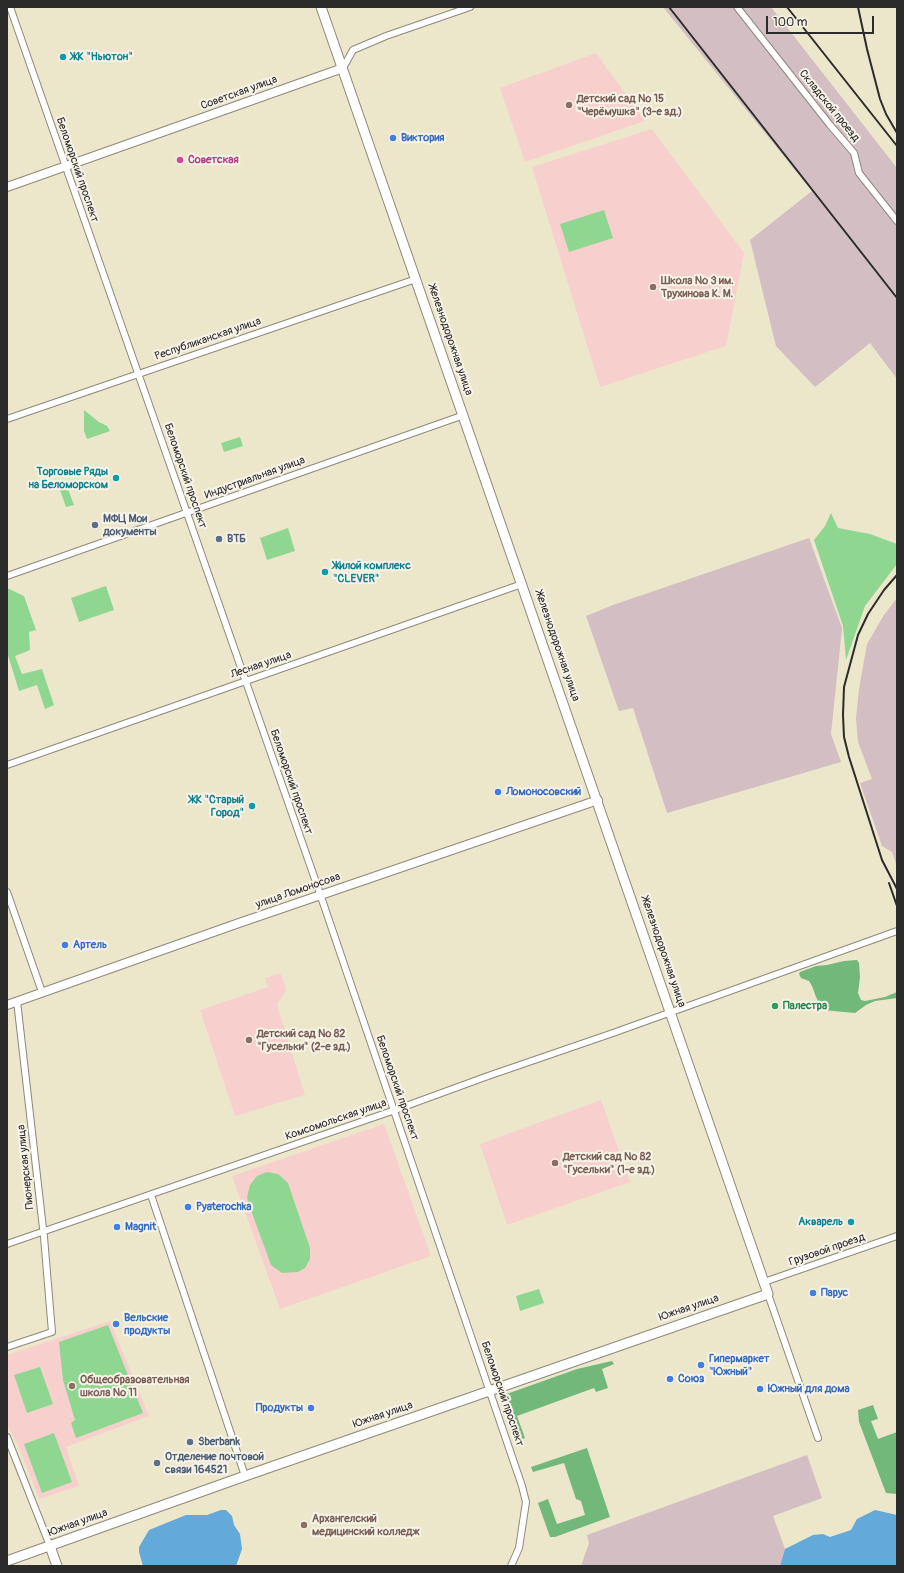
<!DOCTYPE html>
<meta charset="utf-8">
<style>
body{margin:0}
#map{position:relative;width:904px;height:1573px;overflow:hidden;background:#ece6cb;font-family:Pangolin,sans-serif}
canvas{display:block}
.frame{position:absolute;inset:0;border:8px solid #2b2b2b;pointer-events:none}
.scale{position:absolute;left:766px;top:16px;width:108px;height:18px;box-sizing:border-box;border:2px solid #2b2b2b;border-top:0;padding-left:5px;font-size:12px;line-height:14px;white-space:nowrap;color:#2b2b2b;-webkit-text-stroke:3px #f7f3e8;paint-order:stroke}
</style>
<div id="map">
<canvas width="904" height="1573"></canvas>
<div class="frame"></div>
<div class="scale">100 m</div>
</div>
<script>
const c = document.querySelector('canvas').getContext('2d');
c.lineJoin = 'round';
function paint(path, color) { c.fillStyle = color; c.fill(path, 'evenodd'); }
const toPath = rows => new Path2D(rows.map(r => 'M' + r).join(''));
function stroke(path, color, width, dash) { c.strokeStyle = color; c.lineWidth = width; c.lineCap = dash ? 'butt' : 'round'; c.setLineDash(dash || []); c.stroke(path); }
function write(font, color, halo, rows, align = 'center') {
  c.font = font + ' Pangolin,sans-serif'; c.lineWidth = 4; c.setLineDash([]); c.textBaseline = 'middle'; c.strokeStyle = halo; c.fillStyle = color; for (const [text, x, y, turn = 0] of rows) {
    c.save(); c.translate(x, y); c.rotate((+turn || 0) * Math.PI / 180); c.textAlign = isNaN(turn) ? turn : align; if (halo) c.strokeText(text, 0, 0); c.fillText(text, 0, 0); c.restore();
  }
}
paint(toPath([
 [596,53,645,121,525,162,500,88],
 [652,129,744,253,726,346,600,387,532,167],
 [281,973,286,990,277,1005,305,1095,235,1116,200,1010,268,987,265,978],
 [601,1100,630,1182,507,1225,480,1144],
 [384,1124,431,1256,280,1309,232,1176],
 [110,1321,149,1416,66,1447,79,1486,39,1499,18,1445,7,1425,7,1355]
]), '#f7d0cd');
paint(toPath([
 [663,7,771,7,897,168,897,379,870,343,815,387,776,346,750,240,812,191],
 [809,538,842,628,831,734,841,762,667,813,633,708,619,711,586,616,613,605],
 [897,598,897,867,892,852,882,846,860,783,872,779,858,742,856,719,859,689,867,644,884,615],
 [807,1455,822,1498,773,1516,785,1549,780,1566,581,1566,589,1543,587,1535]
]), '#d2bec3');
paint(toPath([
 [604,210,613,238,569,252,560,224],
 [84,410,99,422,107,426,110,431,87,439,84,431],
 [240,437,243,446,224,452,221,443],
 [66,484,74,505,66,507,59,487],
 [831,513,838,528,870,534,897,544,897,564,865,606,846,660,843,626,814,540,825,526],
 [288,528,295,551,267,560,260,538],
 [106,586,114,610,79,622,71,598],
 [7,588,24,596,36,630,29,632,30,650,15,656,22,674,42,669,54,705,45,709,37,685,19,691,7,652],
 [267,1172,278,1174,288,1183,310,1248,310,1259,305,1268,298,1272,282,1273,271,1265,249,1205,247,1197,250,1185,257,1176],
 [539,1289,544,1303,520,1311,516,1296],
 [108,1325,143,1413,76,1438,71,1423,75,1420,63,1380,59,1342],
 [40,1367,53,1404,27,1413,14,1375],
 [54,1433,72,1482,42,1493,24,1444]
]), '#8fd791');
paint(toPath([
 [857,960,859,963,860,977,858,993,861,1000,865,1001,885,997,897,992,897,998,875,1001,866,1005,855,1013,823,1010,816,997,812,986,809,981,801,978,799,974,800,972,816,966,827,965,844,961],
 [612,1361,614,1364,602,1369,608,1388,596,1392,594,1388,517,1416,525,1438,517,1441,501,1396,577,1369],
 [873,1405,878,1419,871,1421,878,1439,897,1432,897,1494,886,1493,859,1422,858,1410],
 [587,1448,610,1517,555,1537,550,1537,538,1503,548,1499,557,1524,585,1515,581,1501,576,1499,564,1463,533,1472,531,1467]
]), '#73b87b');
paint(toPath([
 [221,1510,226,1510,232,1516,234,1525,240,1534,242,1549,236,1566,143,1566,139,1552,139,1547,149,1530,186,1515,207,1515],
 [875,1510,897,1515,897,1566,780,1566,785,1549,813,1535,823,1534,830,1537,851,1530,857,1519]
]), '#63a9d9');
const minor = toPath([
 [10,7,317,885,522,1486,526,1502,519,1548,511,1566],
 [737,7,830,125,854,153,859,173,897,221],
 [343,68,353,50,386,36,470,7],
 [7,419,416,279],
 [7,576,464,415],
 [7,765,522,584],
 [7,892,42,992],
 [151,1195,245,1476],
 [7,1244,395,1110,488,1076,613,1033,897,931],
 [764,1282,897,1236],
 [768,1294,818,1438],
 [7,1347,52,1332,44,1237,17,1001],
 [7,1437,50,1546]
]);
const tertiary = toPath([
 [7,187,343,68],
 [7,1005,239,923,598,800]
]);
const secondary = toPath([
 [50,1546,57,1566],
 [7,1561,245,1476,768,1294,321,7]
]);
stroke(minor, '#8c887b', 8);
stroke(tertiary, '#8c887b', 10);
stroke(secondary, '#8c887b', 11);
stroke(minor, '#fff', 6);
stroke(tertiary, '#fff', 8);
stroke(secondary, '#fff', 9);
stroke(toPath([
 [669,7,897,298],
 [787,7,897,146],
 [858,7,867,49,880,99,886,114,897,133],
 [897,575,884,590,868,614,858,635,844,687,843,715,844,737,849,757,882,860,897,889],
 [889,883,897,906]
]), '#2b2b2b', 2);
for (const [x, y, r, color] of [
 [63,57,4,"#0f9aa8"],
 [569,105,4,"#8d6e63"],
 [393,138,4,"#3f7fe0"],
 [180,160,4,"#d1479c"],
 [653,287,4,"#8d6e63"],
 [116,478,4,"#0f9aa8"],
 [95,525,4,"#5c6f8a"],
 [219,539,4,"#5c6f8a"],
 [325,572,4,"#0f9aa8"],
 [498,792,4,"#3f7fe0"],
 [252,806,4,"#0f9aa8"],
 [65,945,4,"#3f7fe0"],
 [775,1006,4,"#2e9e5b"],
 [249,1040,4,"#8d6e63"],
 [555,1163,4,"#8d6e63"],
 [188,1207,4,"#3f7fe0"],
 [851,1222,4,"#0f9aa8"],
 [117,1227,4,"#3f7fe0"],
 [813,1293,4,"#3f7fe0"],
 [116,1324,4,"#3f7fe0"],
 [701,1365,4,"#3f7fe0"],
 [670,1379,4,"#3f7fe0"],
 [72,1386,4,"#8d6e63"],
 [760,1389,4,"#3f7fe0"],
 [311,1408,4,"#3f7fe0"],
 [190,1442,4,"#5c6f8a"],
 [157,1463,4,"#5c6f8a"],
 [304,1525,4,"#8d6e63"]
]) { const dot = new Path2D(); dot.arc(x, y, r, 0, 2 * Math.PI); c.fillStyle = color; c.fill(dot); stroke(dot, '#f7f3e8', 1.5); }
write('bold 11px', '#0d838f', '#f7f3e8', [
 ["ЖК \"Ньютон\"",71,57,"left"],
 ["Торговые Ряды",108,472],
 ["на Беломорском",108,485],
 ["Жилой комплекс",333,566,"left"],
 ["\"СLEVER\"",333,579,"left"],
 ["ЖК \"Старый",244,800],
 ["Город\"",244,813],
 ["Акварель",843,1222]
], 'right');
write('11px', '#2b2b2b', '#f7f3e8', [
 ["Советская улица",239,93,-20],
 ["Складской проезд",829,106,51],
 ["Беломорский проспект",77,170,71],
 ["Республиканская улица",208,339,-19],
 ["Железнодорожная улица",450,340,71],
 ["Беломорский проспект",185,476,71],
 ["Индустриальная улица",255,478,-20],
 ["Железнодорожная улица",557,646,71],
 ["Лесная улица",261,665,-19],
 ["Беломорский проспект",291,782,71],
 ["улица Ломоносова",298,891,-19],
 ["Железнодорожная улица",663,952,71],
 ["Беломорский проспект",397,1088,71],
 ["Комсомольская улица",336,1120,-19],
 ["Пионерская улица",26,1167,-96],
 ["Грузовой проезд",827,1250,-19],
 ["Южная улица",689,1308,-19],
 ["Беломорский проспект",502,1394,71],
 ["Южная улица",383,1415,-19],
 ["Южная улица",78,1523,-20]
]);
write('bold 11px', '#785e54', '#f7f3e8', [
 ["Детский сад № 15",577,99],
 ["\"Черёмушка\" (3-е зд.)",577,112],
 ["Школа № 3 им.",661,281],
 ["Трухинова К. М.",661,294],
 ["Детский сад № 82",257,1034],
 ["\"Гусельки\" (2-е зд.)",257,1047],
 ["Детский сад № 82",563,1157],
 ["\"Гусельки\" (1-е зд.)",563,1170],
 ["Общеобразовательная",80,1380],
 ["школа № 11",80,1393],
 ["Архангелский",312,1519],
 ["медицинский колледж",312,1532]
], 'left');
write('bold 11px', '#366cbe', '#f7f3e8', [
 ["Виктория",401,138],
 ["Ломоносовский",506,792],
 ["Артель",73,945],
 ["Pyaterochka",196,1207],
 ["Magnit",125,1227],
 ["Парус",821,1293],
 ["Вельские",124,1318],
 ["продукты",124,1331],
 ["Гипермаркет",709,1359],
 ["\"Южный\"",709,1372],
 ["Союз",678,1379],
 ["Южный для дома",768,1389],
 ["Продукты",303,1408,"right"]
], 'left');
write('bold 11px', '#b23c85', '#f7f3e8', [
 ["Советская",188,160]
], 'left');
write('bold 11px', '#4e5e75', '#f7f3e8', [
 ["МФЦ Мои",103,519],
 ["документы",103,532],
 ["ВТБ",227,539],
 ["Sberbank",198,1442],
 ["Отделение почтовой",165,1457],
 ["связи 164521",165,1470]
], 'left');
write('bold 11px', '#27864d', '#f7f3e8', [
 ["Палестра",783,1006]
], 'left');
</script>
